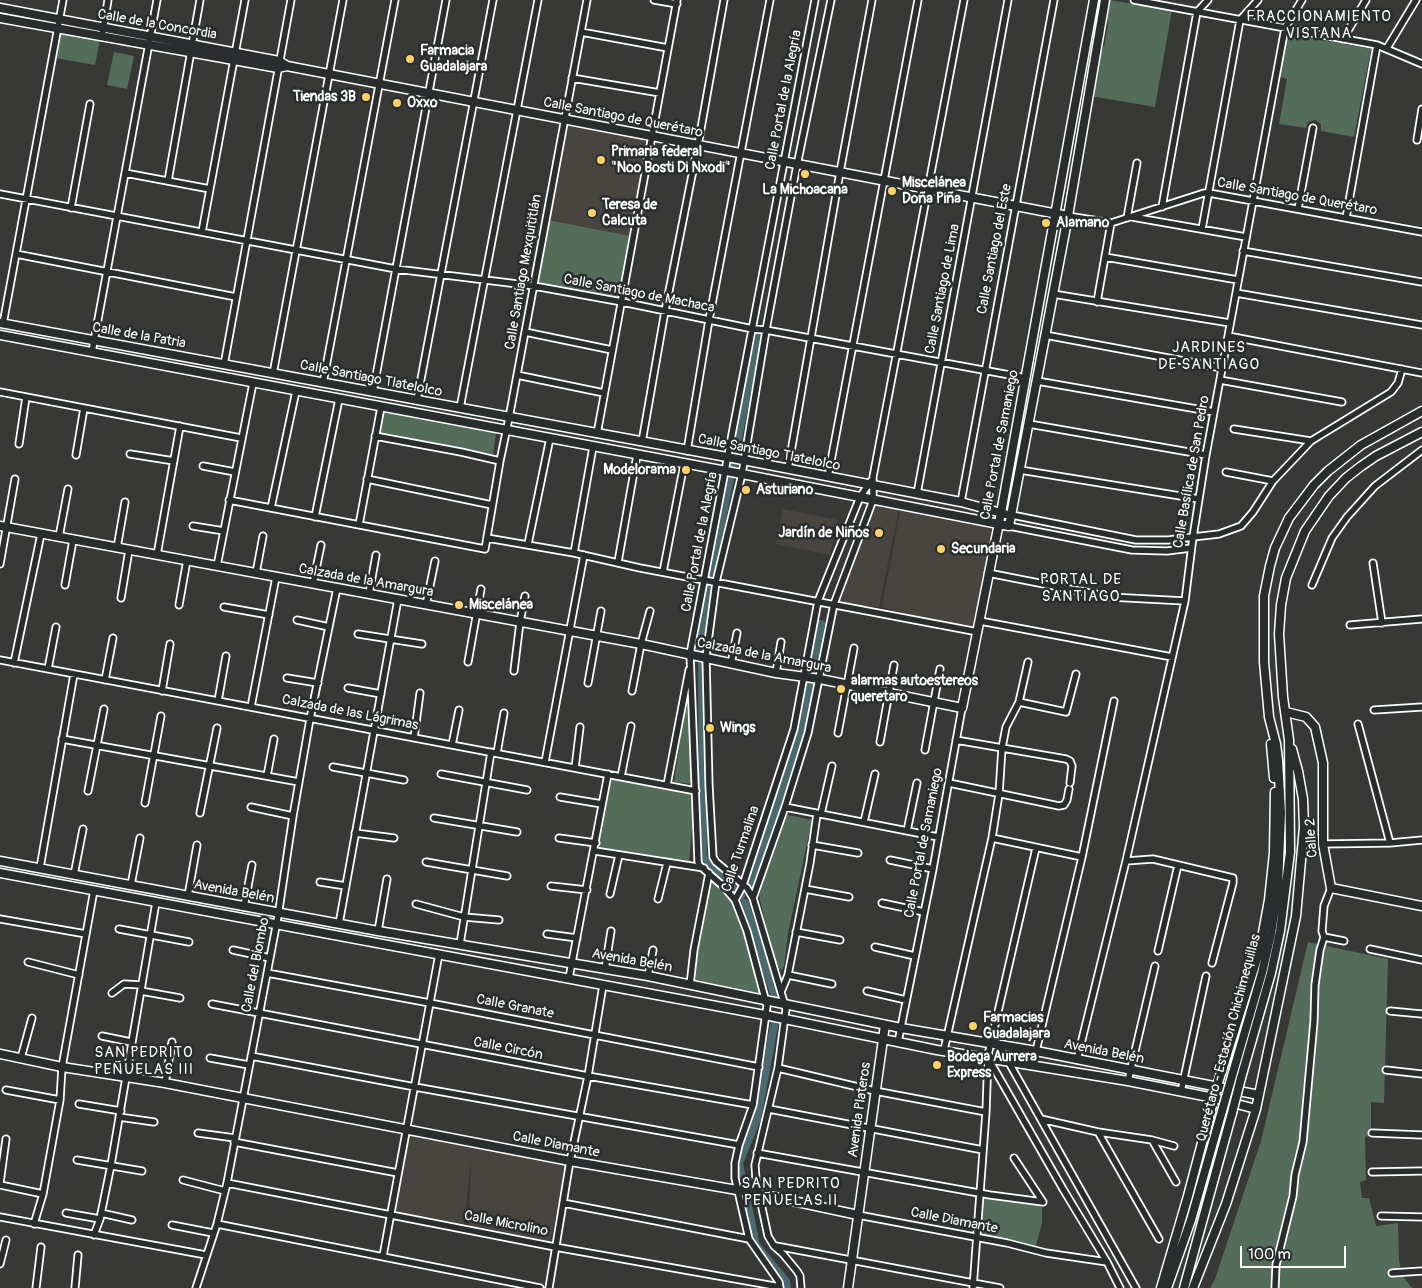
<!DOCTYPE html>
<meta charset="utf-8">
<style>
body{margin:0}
#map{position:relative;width:1422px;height:1288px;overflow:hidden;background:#383836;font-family:Pangolin,sans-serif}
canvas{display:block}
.scale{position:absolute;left:1240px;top:1246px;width:106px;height:22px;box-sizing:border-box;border:2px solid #fff;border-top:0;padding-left:6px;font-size:15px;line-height:18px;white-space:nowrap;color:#fff;-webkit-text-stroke:4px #2a2d2e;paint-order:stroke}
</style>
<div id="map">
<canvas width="1422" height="1288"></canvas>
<div class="scale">100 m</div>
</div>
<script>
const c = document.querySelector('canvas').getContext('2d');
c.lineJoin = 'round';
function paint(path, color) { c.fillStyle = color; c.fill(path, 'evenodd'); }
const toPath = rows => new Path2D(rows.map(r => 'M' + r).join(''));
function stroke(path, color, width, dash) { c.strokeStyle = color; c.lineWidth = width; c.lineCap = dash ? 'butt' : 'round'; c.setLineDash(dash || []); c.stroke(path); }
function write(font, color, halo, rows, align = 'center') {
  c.font = font + ' Pangolin,sans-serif'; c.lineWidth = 5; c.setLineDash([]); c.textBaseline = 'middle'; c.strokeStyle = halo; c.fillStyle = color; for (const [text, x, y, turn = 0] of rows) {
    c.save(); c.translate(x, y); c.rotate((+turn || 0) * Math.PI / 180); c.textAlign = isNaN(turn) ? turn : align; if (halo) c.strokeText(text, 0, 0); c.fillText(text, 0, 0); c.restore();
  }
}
paint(toPath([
 [565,122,649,138,630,236,548,220],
 [876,502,899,509,879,607,838,602],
 [901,507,992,526,975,628,957,626,882,607],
 [783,509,838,520,830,555,776,544],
 [410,1135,566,1165,550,1243,469,1225,471,1157,464,1224,393,1212,400,1174]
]), '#484540');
paint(toPath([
 [1109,0,1172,10,1155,107,1090,96,1098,60,1105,43,1108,25,1106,13],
 [59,33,100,40,95,65,55,58],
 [1288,34,1371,49,1354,137,1321,131,1321,124,1315,120,1308,122,1306,128,1279,124,1287,79,1280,77],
 [114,52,134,56,127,89,107,85],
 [548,220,630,236,618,299,537,283],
 [383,410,496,432,493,456,375,436],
 [689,681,693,784,674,782],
 [608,777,695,793,689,862,594,848],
 [784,814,812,820,788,933,784,966,781,971,775,962,759,896],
 [710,879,735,902,761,994,693,980,696,953],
 [1308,942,1388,959,1384,1103,1371,1102,1371,1135,1365,1137,1366,1180,1360,1182,1362,1198,1369,1198,1376,1226,1398,1223,1399,1260,1402,1275,1412,1288,1210,1288,1215,1279,1261,1141],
 [980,1194,1007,1199,1007,1205,1008,1198,1042,1203,1042,1223,1036,1246,979,1235]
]), '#546c5a');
stroke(toPath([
 [711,575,749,382,760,336],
 [700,653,709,583],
 [702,663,703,858,741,896],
 [812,669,821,624],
 [750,889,801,729,810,684],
 [745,903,776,1000],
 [775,1020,757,1119,739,1163,756,1245,786,1281,787,1288]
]), '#4b696e', 8);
const street = toPath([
 [654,0,677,4],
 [1134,0,1377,45,1422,64],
 [581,32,668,48],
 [102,36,108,0],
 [1343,39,1366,0],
 [1387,48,1416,0],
 [572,78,660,93],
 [1417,140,1422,109],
 [125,173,210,189],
 [168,181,200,0],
 [0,194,396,269,534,286,622,302,753,329,766,330,1026,378],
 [1162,207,1197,12,1208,0],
 [71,208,90,104],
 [1298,209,1313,128],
 [1068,216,1111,223,1204,193,1209,193,1422,232],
 [1132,217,1246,237],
 [1127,218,1137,163],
 [1346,218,1377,45],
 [1202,229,1240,20,1258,0],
 [202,232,245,0],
 [1243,251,1422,282],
 [16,254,236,297],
 [1105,257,1238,280],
 [1236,293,1422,325],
 [1053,294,1230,323],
 [1097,302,1111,223],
 [3,324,63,0],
 [525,332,612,350],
 [1045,335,1222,368],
 [1228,336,1422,373],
 [92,352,157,0],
 [224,365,291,0],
 [273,374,343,0],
 [517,375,604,393],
 [1220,380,1342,402],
 [1037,381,1214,412],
 [323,383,395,0],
 [0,392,241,438],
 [373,392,446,0],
 [417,400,493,0],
 [460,408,538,0],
 [1029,424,1206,455],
 [1234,429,1311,441],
 [597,434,677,0],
 [375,436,461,452,500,461],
 [642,442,665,311,698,145,724,0],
 [19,444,26,397],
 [687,451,709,320,770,0],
 [130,454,174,461],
 [76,455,84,408],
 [203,466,235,472],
 [788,469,840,172,872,0],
 [1020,470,1199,499],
 [1226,472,1273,481],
 [828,477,918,0],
 [367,479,492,505],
 [917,494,1008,0],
 [229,500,485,549,500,461,509,418,587,0],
 [961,502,1054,0],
 [271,508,296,391],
 [1012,515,1136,540,1168,540,1193,537,1219,534,1241,526,1253,512,1273,481,1311,441,1391,392,1398,383,1402,369],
 [315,517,339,399],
 [359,525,381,407],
 [193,526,224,531],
 [1009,526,1132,550,1167,551,1191,548],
 [59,537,68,489],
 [487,538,574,553,640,568,978,632],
 [528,544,550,438],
 [117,548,125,502],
 [574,553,593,447],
 [157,555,180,426],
 [618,562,637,455],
 [1373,563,1382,623],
 [0,564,15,479],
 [217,566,253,383],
 [663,572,684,464],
 [256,573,263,536],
 [988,573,1110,597,1185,601],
 [313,584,321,545],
 [65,585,73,540],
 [1312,585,1332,538,1347,517,1375,486,1422,450],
 [369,594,376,555],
 [121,598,129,550],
 [179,605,187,560],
 [426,605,435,561],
 [224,607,269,615],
 [297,620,329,627],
 [980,621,1172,657],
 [1350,625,1422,619],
 [358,634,422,644],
 [0,660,696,791],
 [468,662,481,589],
 [14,663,41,534],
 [731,664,737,633],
 [48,669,56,627],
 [514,671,520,622,525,596],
 [776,673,781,642],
 [287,678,318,683],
 [105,680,113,638],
 [588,683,601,611],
 [348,688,381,694],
 [162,691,170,644],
 [632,691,641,644,650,611],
 [218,701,226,656],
 [1019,702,1066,712,1076,674],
 [251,707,276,577],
 [1374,710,1422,707],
 [1358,724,1390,843],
 [838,733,854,648],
 [414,738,420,693],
 [62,739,299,782],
 [956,740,1066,759,1070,761,1072,766,1070,783],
 [880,742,894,665],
 [452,745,459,710],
 [925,750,940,669],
 [497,753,504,713],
 [545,762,584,555],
 [333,767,404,780],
 [575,768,580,727],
 [441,774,527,790],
 [267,776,274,739],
 [621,777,631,726],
 [949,783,1059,806,1064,805,1067,800,1069,789],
 [667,785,689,670],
 [88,791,104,709],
 [560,797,602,804],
 [145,803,161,716],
 [251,807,293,816],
 [785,807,938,837],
 [200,813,217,728],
 [821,814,832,766],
 [434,818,517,832],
 [864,822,875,774],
 [907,831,917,783],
 [355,833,394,838],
 [559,838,596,843],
 [992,838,1082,857],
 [1323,844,1390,843,1422,840],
 [812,845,858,853],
 [595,851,704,868],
 [890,860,933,869],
 [1126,861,1153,859,1233,878,1233,883,1212,963],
 [426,862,507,876],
 [40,868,74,674],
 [74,875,83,829],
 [320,882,346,886],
 [131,885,140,838],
 [551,886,587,890],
 [1331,888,1324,906,1322,931,1324,937,1344,941],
 [805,889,849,897],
 [610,894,619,855],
 [188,896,197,845],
 [753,898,747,888,716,862,713,857,709,786,706,657,716,582,742,474,766,330,795,175,831,0],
 [658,899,667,863],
 [735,900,743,885,794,729,818,601,860,497,871,481],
 [882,903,924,912],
 [416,904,464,917,499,920],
 [244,907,252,865],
 [0,919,86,934],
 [339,924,398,599],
 [119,929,189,942],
 [378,931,387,879],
 [796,932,840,940],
 [547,934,577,938],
 [460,944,491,752],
 [875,947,915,956],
 [1370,949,1422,960],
 [233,950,270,958],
 [1158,951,1178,865],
 [28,962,79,975],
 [605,969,611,931],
 [267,973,430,1003,759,1067],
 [788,975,832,984],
 [648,976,653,950],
 [569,978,608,774],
 [690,985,694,950,709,873],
 [141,991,180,998],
 [867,991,906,1000],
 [781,992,788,975,810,863,817,814],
 [112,993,124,984,142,985],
 [212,1004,588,1076,753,1105],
 [1390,1011,1422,1014],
 [102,1036,131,1042],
 [898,1042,933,869,962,708],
 [999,1045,1136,1288],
 [156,1050,171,1052],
 [944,1050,992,838,999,794,1002,748,1006,727,1019,702,1028,662],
 [1036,1051,1082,857,1114,701],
 [251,1056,415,1087,739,1145],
 [21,1058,32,1018],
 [210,1058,249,1065],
 [988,1058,1063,1189,1107,1262,1120,1288],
 [1077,1060,1126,861,1185,601,1193,537,1206,455,1285,28,1302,0],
 [778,1068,875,1091,986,1112],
 [1386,1070,1422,1074],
 [1128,1081,1155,966],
 [165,1083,172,1042],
 [6,1090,60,1100],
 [1181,1092,1206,976],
 [79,1104,121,1111],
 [769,1109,983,1150],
 [119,1117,154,1122],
 [1041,1119,1098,1132,1152,1140,1174,1146],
 [1098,1132,1159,1239],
 [198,1133,235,1138],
 [1372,1133,1422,1135],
 [1152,1140,1176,1182],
 [234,1142,398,1173],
 [757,1153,990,1195,1043,1202],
 [1014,1158,1043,1202],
 [77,1160,142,1171],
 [1372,1172,1422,1171],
 [183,1180,225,1191],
 [0,1183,6,1139],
 [227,1183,555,1247,780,1287],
 [0,1185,43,1194],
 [563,1203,749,1239],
 [66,1213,100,1219],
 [101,1213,132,1220],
 [858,1215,1007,1243,1046,1253,1107,1262],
 [1381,1216,1422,1217],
 [0,1217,206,1255],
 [34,1224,43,1194,60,1100,62,1067,94,890],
 [217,1224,540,1288],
 [172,1225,213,1233],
 [94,1235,100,1219,111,1165,156,902],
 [776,1246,1000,1288],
 [383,1256,439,954],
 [0,1264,6,1240],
 [1392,1273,1422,1271],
 [36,1288,41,1247],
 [75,1288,78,1255],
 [196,1288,217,1224,227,1183,278,916,293,816,310,719,337,588],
 [549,1288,570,1161,588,1076,603,985],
 [780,1288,779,1282,749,1239,735,1178,735,1163,739,1145,753,1105,767,1006,747,931,735,900,724,887,699,865,698,861,690,654,815,0],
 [801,1288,800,1276,797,1271,783,1254,774,1246,768,1236,756,1180,755,1165,778,1068,786,1009,753,898,785,807,808,733,834,604,873,500,873,477,964,0],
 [973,1288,986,1112,988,1055,1036,848],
 [1275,1288,1276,1265,1293,1196,1295,1175,1303,1142,1314,1021,1315,985,1320,950,1324,937]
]);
const secondary = toPath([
 [0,8,279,61,287,66],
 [0,18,278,68,287,66,1068,216],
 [0,323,743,460,961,502,1005,514],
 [0,335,742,474,1009,526,1068,216,1105,0],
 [0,526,641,644,776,673,820,679,962,708,1001,513,1094,0],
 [1286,712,1306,717,1315,727,1323,763,1323,844,1331,888,1422,906],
 [1271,744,1274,778],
 [0,861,378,931,648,976,901,1028,1036,1051,1259,1095],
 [0,873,770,1016,937,1050,1128,1081,1214,1098,1256,1109],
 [0,1054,62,1067,165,1083,570,1161,760,1194,858,1215],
 [1232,1076,1262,973,1271,934,1278,887,1281,813,1278,760,1276,744,1269,717,1264,662,1264,596,1270,566,1275,548,1289,518,1314,485,1328,471,1361,445,1422,411],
 [1241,1078,1271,973,1280,931,1290,852,1289,740,1283,697,1279,634,1281,605,1286,578,1305,531,1329,496,1346,478,1360,467,1376,456,1422,432],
 [848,1288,885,1025],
 [1161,1288,1188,1196,1217,1086,1260,949,1269,900,1274,853,1275,792],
 [1167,1288,1191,1220,1222,1111],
 [1184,1288,1232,1113],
 [1193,1288,1226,1204,1256,1109,1296,916,1304,827,1303,799,1298,771,1292,749]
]);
stroke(street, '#fff', 9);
stroke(secondary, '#fff', 11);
stroke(street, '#2a2d2e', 5.5);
stroke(secondary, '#2a2d2e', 8);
const secondaryBridge = toPath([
 [1222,1111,1232,1076],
 [1232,1113,1241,1078]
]);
stroke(secondaryBridge, '#fff', 11, []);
stroke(secondaryBridge, '#2a2d2e', 8);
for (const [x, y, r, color] of [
 [410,59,5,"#ffd166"],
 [366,97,5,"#ffd166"],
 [397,103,5,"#ffd166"],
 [601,160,5,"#ffd166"],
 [805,174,5,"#ffd166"],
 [892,191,5,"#ffd166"],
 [592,213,5,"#ffd166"],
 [1046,223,5,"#ffd166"],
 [686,470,5,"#ffd166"],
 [746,490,5,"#ffd166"],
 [879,533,5,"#ffd166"],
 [941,549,5,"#ffd166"],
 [459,605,5,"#ffd166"],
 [841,689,5,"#ffd166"],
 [710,728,5,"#ffd166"],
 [973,1026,5,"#ffd166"],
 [937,1065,5,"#ffd166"]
]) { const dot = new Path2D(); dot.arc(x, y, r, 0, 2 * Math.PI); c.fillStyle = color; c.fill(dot); stroke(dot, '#2a2d2e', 2); }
write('14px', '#fff', '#2a2d2e', [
 ["Calle de la Concordia",157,25,10],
 ["Calle Portal de la Alegría",784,100,-79],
 ["Calle Santiago de Querétaro",623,118,11],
 ["Calle Santiago de Querétaro",1297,197,10],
 ["Calle Santiago del Este",995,249,-79],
 ["Calle Santiago Mexquititlán",524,272,-80],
 ["Calle Santiago de Lima",943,289,-79],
 ["Calle Santiago de Machaca",639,294,11],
 ["Calle de la Patria",139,336,10],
 ["Calle Santiago Tlatelolco",371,379,11],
 ["Calle Portal de Samaniego",1000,445,-79],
 ["Calle Santiago Tlatelolco",769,453,11],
 ["Calle Basílica de San Pedro",1192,472,-80],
 ["Calle Portal de la Alegría",700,542,-79],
 ["Calzada de la Amargura",366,581,10],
 ["Calzada de la Amargura",764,656,11],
 ["Calzada de las Lágrimas",350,713,11],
 ["Calle 2",1312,838,-94],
 ["Calle Portal de Samaniego",924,843,-79],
 ["Calle Turmalina",741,849,-71],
 ["Avenida Belén",234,892,10],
 ["Avenida Belén",632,961,10],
 ["Calle del Biombo",256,965,-79],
 ["Calle Granate",515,1007,11],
 ["Querétaro - Estación Chichimequillas",1229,1038,-75],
 ["Calle Circón",508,1049,11],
 ["Avenida Belén",1104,1052,11],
 ["Avenida Plateros",860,1110,-82],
 ["Calle Diamante",556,1145,11],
 ["Calle Diamante",954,1221,11],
 ["Calle Microlino",506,1224,11]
]);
write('bold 14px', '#fff', '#2a2d2e', [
 ["Farmacia",420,51],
 ["Guadalajara",420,67],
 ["Tiendas 3B",356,97,"right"],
 ["Oxxo",407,103],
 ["Primaria federal",611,152],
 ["\"Noo Bosti Di Nxodi\"",611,168],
 ["Miscelánea",902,183],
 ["Doña Piña",902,199],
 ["La Michoacana",805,190,"center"],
 ["Teresa de",602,205],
 ["Calcuta",602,221],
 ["Alamano",1056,223],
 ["Modelorama",676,470,"right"],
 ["Asturiano",756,490],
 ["Jardín de Niños",869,533,"right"],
 ["Secundaria",951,549],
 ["Miscelánea",469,605],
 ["alarmas autoestereos",851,681],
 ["queretaro",851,697],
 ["Wings",720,728],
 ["Farmacias",983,1018],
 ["Guadalajara",983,1034],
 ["Bodega Aurrera",947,1057],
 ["Express",947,1073]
], 'left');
c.letterSpacing = '1px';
write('15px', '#fff', '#2a2d2e', [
 ["FRACCIONAMIENTO",1319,17],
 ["VISTANA",1319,34],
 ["JARDINES",1209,348],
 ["DE SANTIAGO",1209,365],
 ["PORTAL DE",1081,580],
 ["SANTIAGO",1081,597],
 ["SAN PEDRITO",144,1053],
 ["PEÑUELAS III",144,1070],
 ["SAN PEDRITO",791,1184],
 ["PEÑUELAS II",791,1201]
]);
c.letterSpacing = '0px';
</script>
